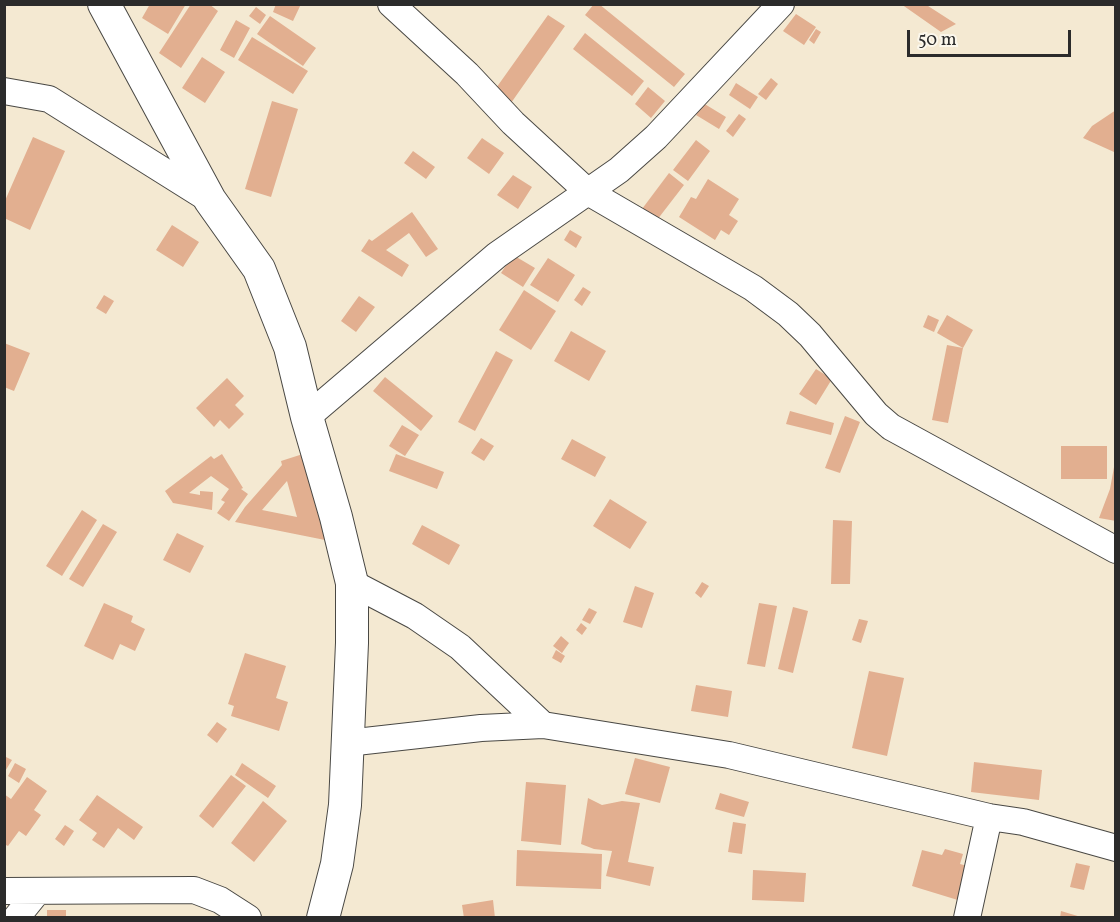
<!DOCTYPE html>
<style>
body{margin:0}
#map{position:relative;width:1120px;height:922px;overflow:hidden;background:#f4e9d2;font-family:Vollkorn,serif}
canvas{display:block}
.frame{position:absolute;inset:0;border:6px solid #2b2b2b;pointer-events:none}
.scale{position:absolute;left:907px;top:30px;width:164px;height:27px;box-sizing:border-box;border:3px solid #2b2b2b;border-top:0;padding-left:8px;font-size:18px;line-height:21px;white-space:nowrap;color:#2b2b2b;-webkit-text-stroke:4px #fbf7ec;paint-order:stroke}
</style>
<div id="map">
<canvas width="1120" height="922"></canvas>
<div class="frame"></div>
<div class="scale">50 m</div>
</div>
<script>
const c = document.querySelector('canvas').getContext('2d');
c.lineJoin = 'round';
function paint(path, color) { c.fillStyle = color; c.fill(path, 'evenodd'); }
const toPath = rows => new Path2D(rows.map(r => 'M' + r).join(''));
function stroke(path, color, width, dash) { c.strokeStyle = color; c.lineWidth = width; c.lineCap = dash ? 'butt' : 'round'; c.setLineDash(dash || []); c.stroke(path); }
paint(toPath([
 [150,4,186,4,168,34,142,18],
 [191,4,209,4,218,11,181,68,159,53],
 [276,4,301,4,293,21,273,12],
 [594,4,599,4,685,74,674,87,585,15],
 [901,4,925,4,956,24,941,32],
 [256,7,266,15,260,24,249,16],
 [796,14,816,27,804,45,783,31],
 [548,15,565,26,511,103,494,91],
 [270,16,316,48,303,66,257,34],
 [236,20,250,28,234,58,220,50],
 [816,29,821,32,814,44,809,40],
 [585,33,644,81,632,96,573,49],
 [252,37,308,71,293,94,238,60],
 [202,57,225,72,205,103,182,88],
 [771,78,778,84,766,100,758,94],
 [736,83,758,97,750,109,729,95],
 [648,87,665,101,651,118,635,104],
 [272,101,298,109,271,197,245,189],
 [703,103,726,117,719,129,696,115],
 [1116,110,1116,150,1114,152,1083,138,1092,126],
 [739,114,746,119,733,137,726,131],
 [33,137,65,151,30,230,4,218,4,203],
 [482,138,504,153,489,174,467,158],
 [696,140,710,151,688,181,673,170],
 [413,151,435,167,426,179,404,163],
 [669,173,684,185,657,220,642,209],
 [513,175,532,187,518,209,497,195],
 [708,179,739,199,729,215,738,221,729,235,721,230,715,240,679,217,691,197,696,199],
 [412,212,438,249,426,257,409,233,386,250,409,265,402,277,361,251,369,239,372,241],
 [172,225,199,242,183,267,156,250],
 [570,230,582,237,576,248,564,240],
 [513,255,535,268,523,287,501,273],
 [548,258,575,275,558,302,530,285],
 [583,287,591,292,582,306,574,300],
 [524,290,556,311,531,350,499,330],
 [104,295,114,301,106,314,96,308],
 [359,296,375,307,356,332,341,321],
 [928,315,939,320,934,332,923,327],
 [947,315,973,330,963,348,937,333],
 [571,331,606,351,589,381,554,361],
 [4,343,30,353,14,391,4,387],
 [947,345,963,348,948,423,932,420],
 [496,351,513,360,475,431,458,422],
 [816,369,832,379,816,405,799,394],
 [385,377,433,416,421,431,373,391],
 [227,378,244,396,235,405,244,414,229,429,220,420,214,427,196,408],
 [790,411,834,423,831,435,786,424],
 [845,416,860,422,840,473,825,468],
 [402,425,419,435,405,456,389,446],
 [481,438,494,446,484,461,471,453],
 [572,439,606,457,595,477,561,459],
 [1061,446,1107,446,1107,479,1061,479],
 [306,453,330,541,235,522,245,507,282,465,281,461],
 [287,481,297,517,262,510],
 [222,454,243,488,241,489,248,494,229,521,217,513,225,502,221,500,229,489,211,476,189,493,200,495,200,491,213,492,212,510,173,503,165,491,211,456,214,459],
 [396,454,444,472,437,489,389,471],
 [1114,467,1116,467,1116,521,1099,518,1110,489],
 [610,499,647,522,630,549,593,526],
 [82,510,97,520,62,576,46,566],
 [833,520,852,521,850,584,831,584],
 [103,524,117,532,83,587,69,579],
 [422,525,460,545,449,565,412,544],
 [177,533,204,546,190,573,163,560],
 [702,582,709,586,701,598,695,593],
 [635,586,654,593,642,628,623,622],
 [104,603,133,616,131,622,145,629,135,651,120,644,113,660,84,646],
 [759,603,777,606,765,667,747,664],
 [793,607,808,611,793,673,778,669],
 [589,608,597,612,590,624,582,620],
 [859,619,868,621,861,643,852,640],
 [581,623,587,628,582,635,576,630],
 [561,636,569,643,562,653,553,646],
 [556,650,565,656,561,663,552,658],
 [245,653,286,666,276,698,288,702,279,731,231,716,234,706,228,704],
 [869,671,904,678,887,756,852,748],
 [696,685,732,691,728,717,691,711],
 [217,722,227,729,217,743,207,735],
 [4,756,12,760,4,773],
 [635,758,670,767,660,803,625,794],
 [974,762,1042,770,1039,800,971,792],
 [15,763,26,769,19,783,8,776],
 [242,763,276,786,268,798,235,775],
 [231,775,246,786,213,828,199,816],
 [27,777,47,791,34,810,41,815,26,836,19,831,8,846,4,844,4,794,11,799],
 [526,782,566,785,561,845,521,841],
 [720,793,749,802,744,817,715,809],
 [97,795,143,827,134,840,118,828,104,848,92,840,97,833,79,820],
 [588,798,602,805,622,801,640,803,628,862,654,867,650,886,606,876,612,851,594,849,581,844],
 [263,801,287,821,254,862,231,843],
 [733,822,746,824,742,854,728,852],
 [65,825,74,831,64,846,55,839],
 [945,849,963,854,960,864,971,867,961,901,912,886,922,850,942,855],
 [517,850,602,854,601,889,516,886],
 [1076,863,1090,866,1084,890,1070,887],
 [753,870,806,873,804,902,752,900],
 [493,900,495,918,464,918,462,905],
 [47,910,66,910,66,918,47,918],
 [1061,911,1081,917,1081,918,1060,918]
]), '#e2af90');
const minor = toPath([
 [391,4,467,74,513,123,588,192,753,288,788,314,810,335,876,414,891,427,1116,550],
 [4,91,49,99,210,200],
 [307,417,497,255,619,170,656,137,781,4],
 [352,583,415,616,460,647,543,725],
 [347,743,481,728,543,725,729,755,989,817,1023,822,1116,848],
 [4,891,194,890,220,900,248,918],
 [16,918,37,892],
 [967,918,989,817]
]);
const tertiary = toPath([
 [104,4,210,200,259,269,290,347,307,417,336,517,352,583,352,643,345,805,337,864,323,918]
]);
stroke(minor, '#494844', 28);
stroke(tertiary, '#494844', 34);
stroke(minor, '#fff', 26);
stroke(tertiary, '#fff', 32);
</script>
